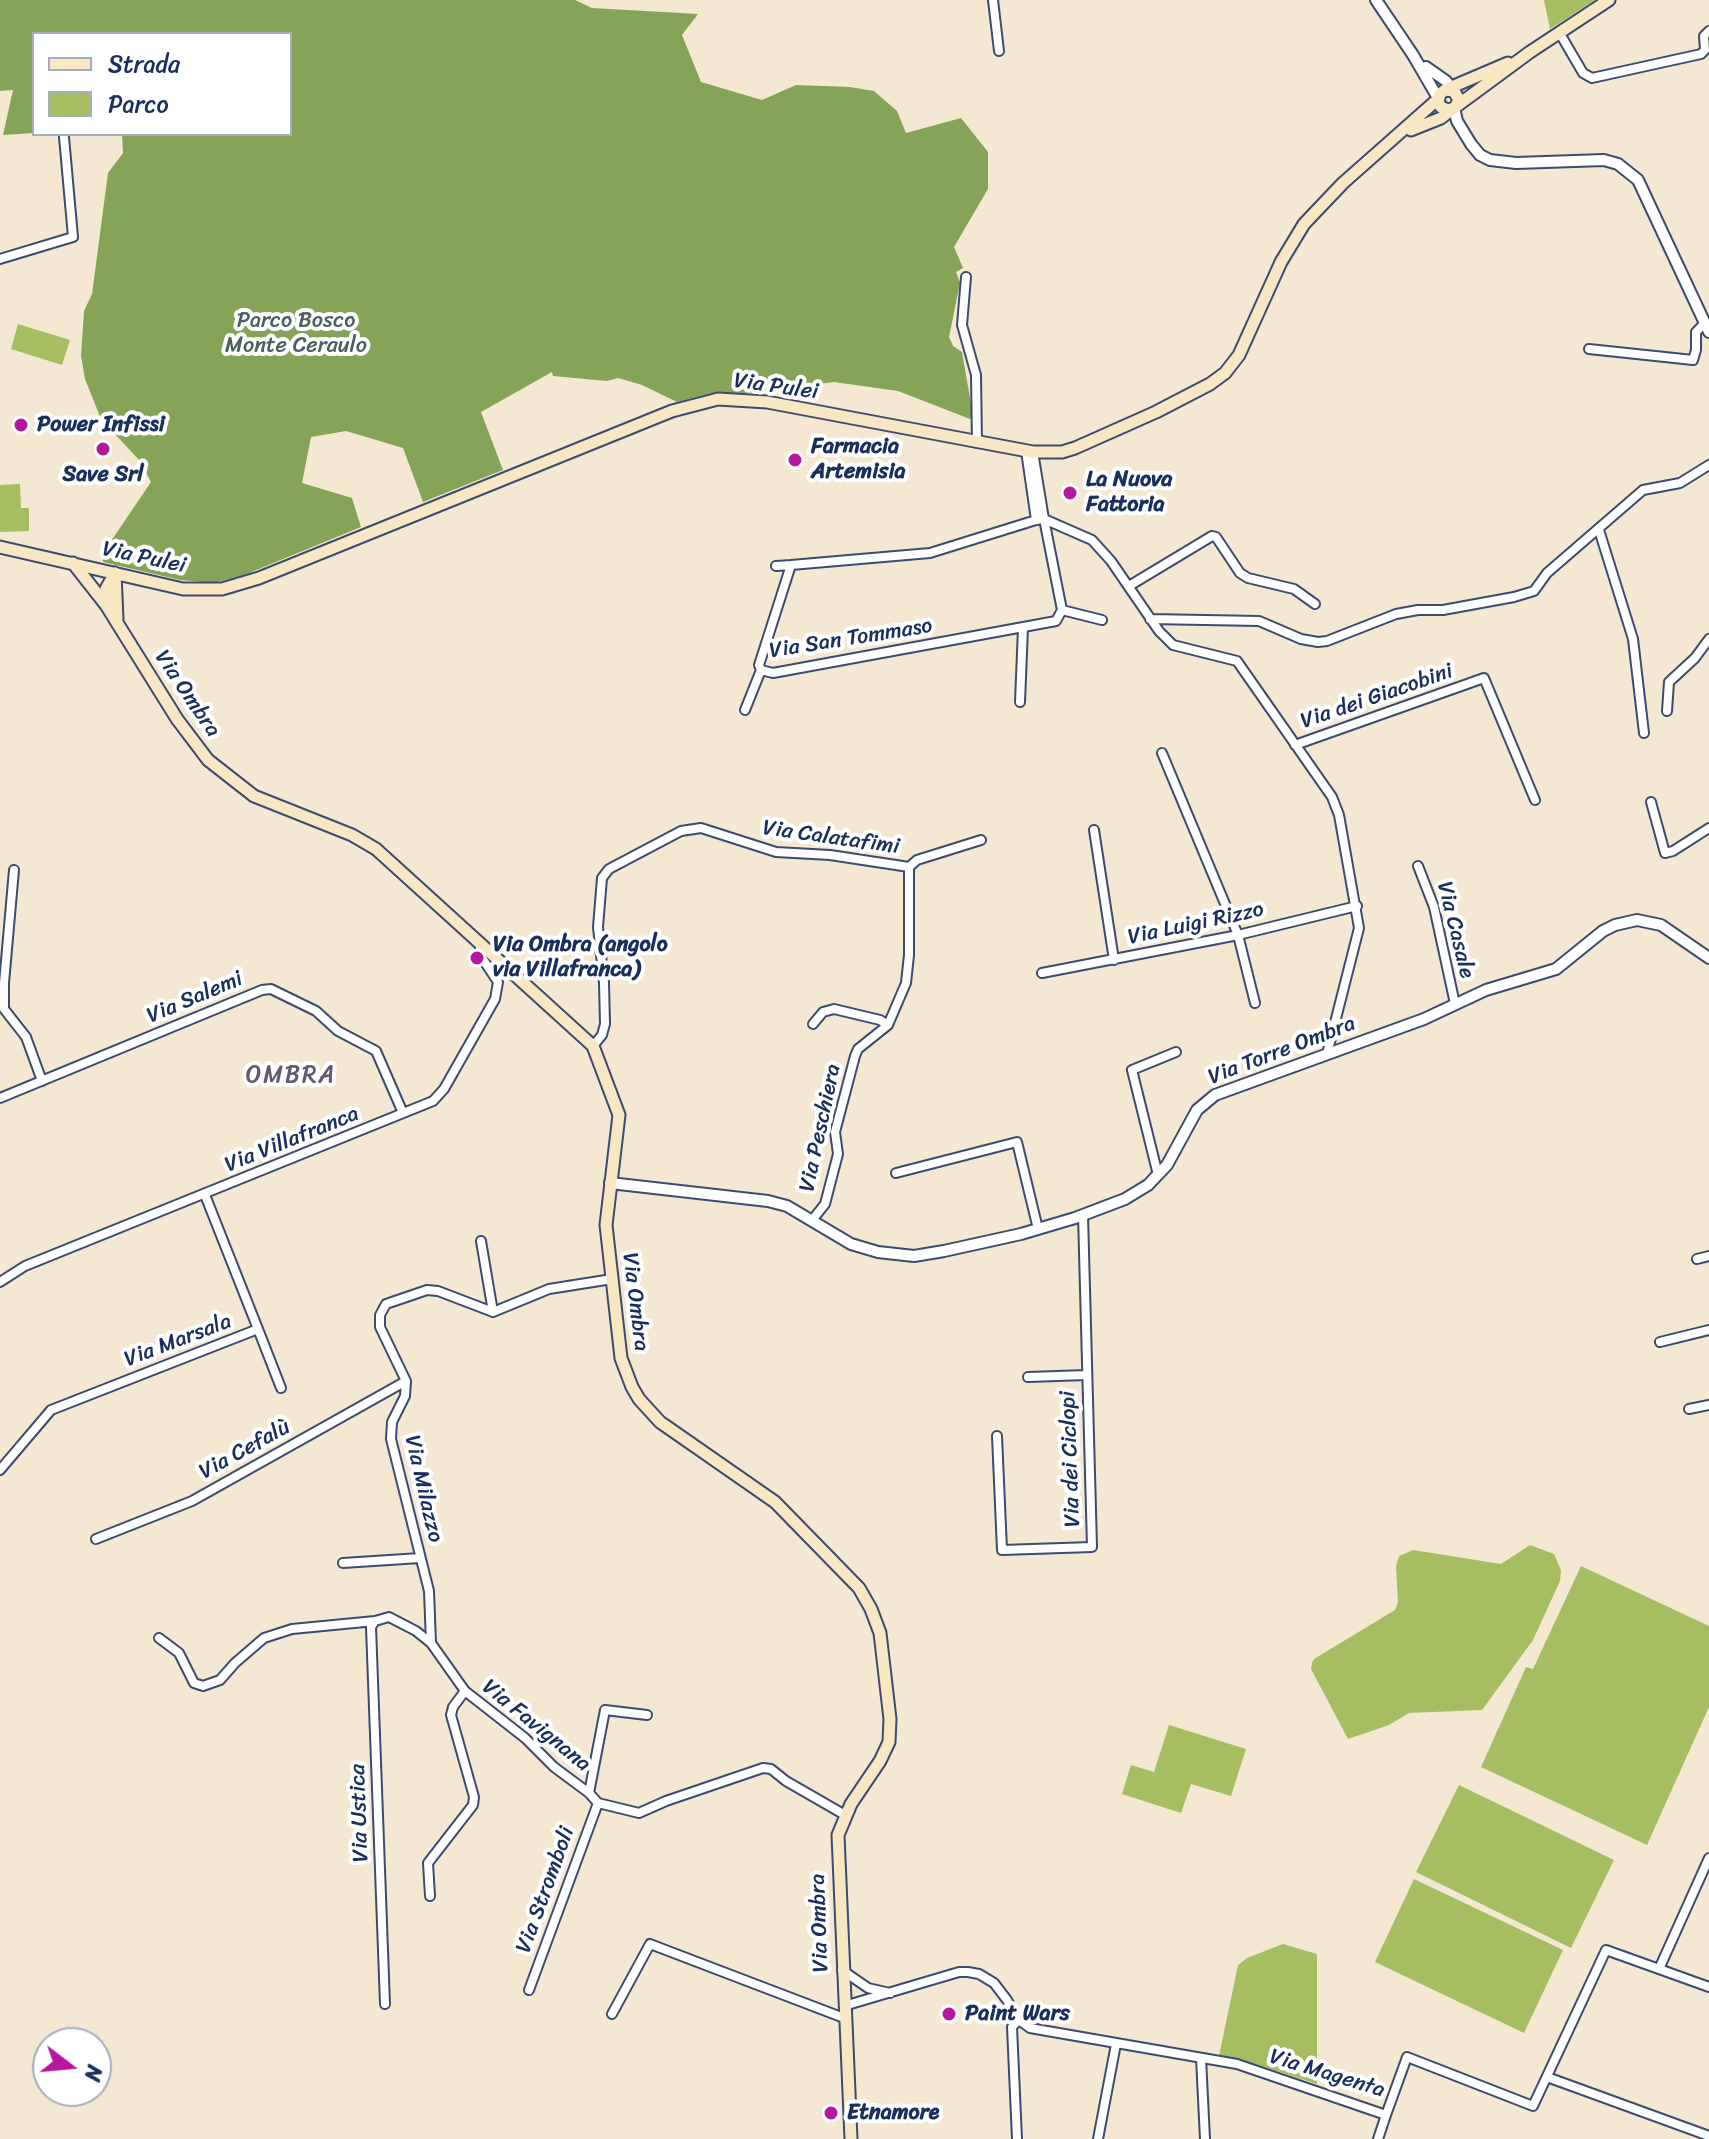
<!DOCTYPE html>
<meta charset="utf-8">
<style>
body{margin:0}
#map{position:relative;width:1709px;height:2139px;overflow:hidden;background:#f4e8d2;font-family:Sriracha,sans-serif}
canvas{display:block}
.legend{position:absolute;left:32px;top:32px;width:260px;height:104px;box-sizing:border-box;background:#fff;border:2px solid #a4acbf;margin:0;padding:10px 14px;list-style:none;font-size:24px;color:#1b2f5e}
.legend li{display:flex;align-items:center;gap:16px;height:40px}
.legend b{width:40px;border:2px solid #a4acbf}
.north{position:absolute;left:32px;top:2027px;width:80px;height:80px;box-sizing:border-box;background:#fff;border:2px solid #a4acbf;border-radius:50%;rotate:106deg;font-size:22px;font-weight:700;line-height:32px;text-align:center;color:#1b2f5e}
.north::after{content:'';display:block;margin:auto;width:28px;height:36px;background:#b5179e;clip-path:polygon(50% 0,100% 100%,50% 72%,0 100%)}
</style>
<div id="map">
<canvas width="1709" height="2139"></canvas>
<ul class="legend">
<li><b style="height:10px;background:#f9e7c3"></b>Strada</li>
<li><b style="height:22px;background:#a7bd62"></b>Parco</li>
</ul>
<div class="north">N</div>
</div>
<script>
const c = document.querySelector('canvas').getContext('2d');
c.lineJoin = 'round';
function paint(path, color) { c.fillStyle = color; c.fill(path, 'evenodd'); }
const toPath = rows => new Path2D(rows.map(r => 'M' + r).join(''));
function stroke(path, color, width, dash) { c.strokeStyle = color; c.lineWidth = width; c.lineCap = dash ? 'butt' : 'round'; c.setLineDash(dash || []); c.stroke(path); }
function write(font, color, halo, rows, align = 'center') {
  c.font = font + ' Sriracha,sans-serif'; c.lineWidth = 8; c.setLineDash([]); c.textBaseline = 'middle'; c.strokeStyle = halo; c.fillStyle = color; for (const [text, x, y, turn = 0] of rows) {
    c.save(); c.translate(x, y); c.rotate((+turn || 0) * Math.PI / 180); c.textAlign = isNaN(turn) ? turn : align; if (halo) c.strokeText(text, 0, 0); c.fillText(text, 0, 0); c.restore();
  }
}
paint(toPath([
 [1544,0,1595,0,1550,29],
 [18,324,70,340,62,365,11,349],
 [20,484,21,508,29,508,29,531,0,532,0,485],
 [1530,1545,1554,1554,1561,1570,1560,1581,1533,1640,1482,1710,1409,1713,1389,1725,1348,1739,1311,1669,1312,1663,1314,1659,1395,1610,1398,1602,1396,1566,1399,1556,1413,1550,1501,1564],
 [1581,1566,1709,1626,1709,1707,1647,1845,1481,1767,1526,1667,1533,1669],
 [1169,1725,1246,1749,1231,1796,1191,1784,1181,1813,1122,1794,1131,1765,1154,1772],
 [1459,1785,1614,1860,1571,1948,1416,1872],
 [1414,1879,1563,1950,1524,2033,1375,1962],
 [1283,1944,1317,1954,1317,2084,1252,2063,1219,2056,1238,1965,1247,1958]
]), '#a7bd62');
paint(toPath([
 [0,0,575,0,592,8,698,14,682,35,701,82,762,100,796,85,850,87,874,91,897,111,906,133,961,118,988,152,988,189,954,247,963,268,956,272,960,283,949,337,953,346,962,352,973,415,970,419,898,391,834,382,756,393,711,393,677,402,642,385,618,378,607,381,553,376,552,372,481,412,503,470,423,502,403,448,346,431,311,437,302,483,352,498,361,527,244,575,214,583,180,580,103,562,103,553,151,482,140,461,101,419,85,379,81,356,84,311,92,294,108,173,123,153,122,134,290,134,290,34,34,34,34,133,3,135,13,90,0,91]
]), '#85a458');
const minor = toPath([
 [993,0,999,51],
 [1559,32,1583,73,1592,78,1701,54,1705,50,1704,36,1709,31],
 [0,259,73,237,64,137],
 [966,277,962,325,976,375,977,443],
 [1589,349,1693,360,1696,350,1696,332,1705,323],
 [1026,451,1036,520,1044,519,1062,610,1056,621,773,673,761,670,759,665,791,565,930,553,1036,520],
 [1033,452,1044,519,1092,540,1111,561,1159,631,1173,645,1237,661,1332,797,1339,815,1359,928,1327,1054],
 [1599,530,1633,639,1644,733],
 [776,566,791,565],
 [1129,586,1212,536,1216,537,1240,573,1248,578,1294,589,1315,604],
 [1062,610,1102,620],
 [1150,619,1259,621,1301,639,1318,642,1327,641,1396,614,1418,610,1443,610,1514,597,1534,591,1547,573,1643,490,1680,483,1709,465],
 [1020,702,1023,628],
 [745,710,761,670],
 [1667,711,1669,682,1695,658,1709,639],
 [1295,745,1484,678,1535,800],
 [1162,753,1238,935,1255,1003],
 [1651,802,1665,853,1673,851,1709,828],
 [1094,830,1114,960],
 [1418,866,1434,907,1455,1004],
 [909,867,917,860,981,840],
 [14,870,4,983,4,1009,26,1037,42,1081],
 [1042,973,1238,935,1357,906],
 [813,1024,823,1012,834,1009,880,1020,888,1025],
 [593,1046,602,1035,605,1024,604,983,598,927,602,878,609,869,681,831,701,828,776,852,830,855,909,867],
 [0,1098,262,990,271,989,316,1011,338,1031,376,1051,403,1113],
 [896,1173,1017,1142,1038,1229],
 [1158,1175,1132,1070,1176,1052],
 [813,1219,825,1204,838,1154,835,1132,855,1056,858,1049,888,1025,906,983,909,955,909,867],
 [481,1241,493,1312],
 [1697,1259,1709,1256],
 [0,1282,25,1266,433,1101,444,1089,495,999,498,982,482,958,480,949,483,945],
 [258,1329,281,1388],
 [1660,1342,1709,1330],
 [1028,1377,1087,1375],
 [1689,1409,1709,1405],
 [997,1436,1002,1550,1092,1547,1083,1215],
 [0,1470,51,1410,258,1329,205,1195],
 [96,1539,192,1501,406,1381],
 [343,1563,420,1558],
 [375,1621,371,1627,385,2004],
 [159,1638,179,1653,194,1683,203,1686,220,1680,235,1663,264,1638,292,1629,375,1621,389,1617,416,1631,431,1643,465,1691,525,1738,554,1767,589,1793,598,1803,639,1813,666,1801,763,1768,771,1769,786,1781,845,1815],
 [431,1643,429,1591,391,1439,392,1422,405,1396,406,1381,380,1327,380,1315,386,1304,427,1290,438,1291,493,1312,549,1289,612,1279],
 [589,1793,605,1710,647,1715],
 [430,1896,428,1863,473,1805,474,1797,451,1715,453,1707,465,1691],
 [1659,1969,1709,1987],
 [842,1970,868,1988,890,1993],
 [529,1990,598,1803],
 [844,2006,959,1972,968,1972,979,1974,994,1983,1007,2000,1019,2020,1030,2028,1237,2064,1386,2115,1407,2057,1533,2106,1606,1950,1659,1969,1709,1858],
 [612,2014,650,1944,844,2018],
 [1201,2058,1205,2139],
 [1547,2077,1709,2136],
 [1017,2139,1012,2027,1019,2020],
 [1098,2139,1116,2044],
 [1378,2139,1386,2115]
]);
const tertiary = toPath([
 [1376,0,1413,55,1438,98],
 [1426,67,1446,81,1454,91],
 [1454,108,1457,121,1471,144,1480,155,1490,160,1516,163,1604,160,1618,164,1638,180,1709,332],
 [610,1183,768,1201,787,1206,851,1244,878,1252,914,1256,944,1251,1021,1234,1075,1218,1125,1199,1148,1185,1167,1165,1197,1110,1215,1095,1424,1019,1486,990,1556,969,1603,931,1615,925,1637,920,1661,925,1709,958]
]);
const secondary = toPath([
 [1447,89,1508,63],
 [1456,106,1459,100,1454,91,1445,90,1440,94,1438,102,1441,107,1448,110,1454,108,1530,52,1609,0],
 [1411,130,1441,118,1451,110],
 [0,547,183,589,222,589,259,578,672,411,718,399,767,402,1033,452,1062,452,1075,448,1156,412,1210,384,1225,373,1239,355,1281,262,1304,224,1343,183,1438,99],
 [73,563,106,605,177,719,208,760,254,796,352,835,376,849,593,1046,619,1115,606,1225,621,1358,632,1387,639,1399,660,1422,775,1502,859,1588,871,1609,880,1633,890,1719,889,1742,880,1761,851,1804,838,1835,851,2139],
 [115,573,117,619],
 [106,605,106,589,115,573]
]);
stroke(minor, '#3c4b6f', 12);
stroke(tertiary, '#3c4b6f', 14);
stroke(secondary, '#3c4b6f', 15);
stroke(minor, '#fff', 8);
stroke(tertiary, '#fff', 10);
stroke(secondary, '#f9e7c3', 11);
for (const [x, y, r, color] of [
 [21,425,8,"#b5179e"],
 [103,449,8,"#b5179e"],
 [795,460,8,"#b5179e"],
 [1070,493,8,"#b5179e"],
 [477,958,8,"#b5179e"],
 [949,2014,8,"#b5179e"],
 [831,2113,8,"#b5179e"]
]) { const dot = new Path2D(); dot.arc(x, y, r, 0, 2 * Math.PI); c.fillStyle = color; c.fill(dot); stroke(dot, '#fff', 3); }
write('22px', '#4c615f', '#fff', [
 ["Parco Bosco",296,321],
 ["Monte Ceraulo",296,346]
]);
write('22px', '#1b2f5e', '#fff', [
 ["Via Pulei",776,387,8],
 ["Via Pulei",144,558,12],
 ["Via San Tommaso",851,639,-9],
 ["Via Ombra",187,694,56],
 ["Via dei Giacobini",1377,697,-19],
 ["Via Calatafimi",831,838,8],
 ["Via Luigi Rizzo",1196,924,-12],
 ["Via Casale",1455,930,76],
 ["Via Salemi",195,998,-23],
 ["Via Torre Ombra",1282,1051,-21],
 ["Via Peschiera",821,1128,-78],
 ["Via Villafranca",292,1140,-22],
 ["Via Ombra",635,1302,83],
 ["Via Marsala",178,1341,-21],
 ["Via Cefalù",245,1450,-29],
 ["Via dei Ciclopi",1071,1459,-92],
 ["Via Milazzo",423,1489,77],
 ["Via Favignana",536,1726,39],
 ["Via Ustica",360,1813,-92],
 ["Via Stromboli",546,1890,-70],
 ["Via Ombra",820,1923,-92],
 ["Via Magenta",1327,2074,17]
]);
write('bold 22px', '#1b2f5e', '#fff', [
 ["Power Infissi",37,425],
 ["Farmacia",811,447],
 ["Artemisia",811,472],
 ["Save Srl",103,475,"center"],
 ["La Nuova",1086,480],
 ["Fattoria",1086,505],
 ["Via Ombra (angolo",493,945],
 ["via Villafranca)",493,970],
 ["Paint Wars",965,2014],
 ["Etnamore",847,2113]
], 'left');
c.letterSpacing = '2px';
write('24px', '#61596e', '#fff', [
 ["OMBRA",291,1076]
]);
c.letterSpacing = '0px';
</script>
